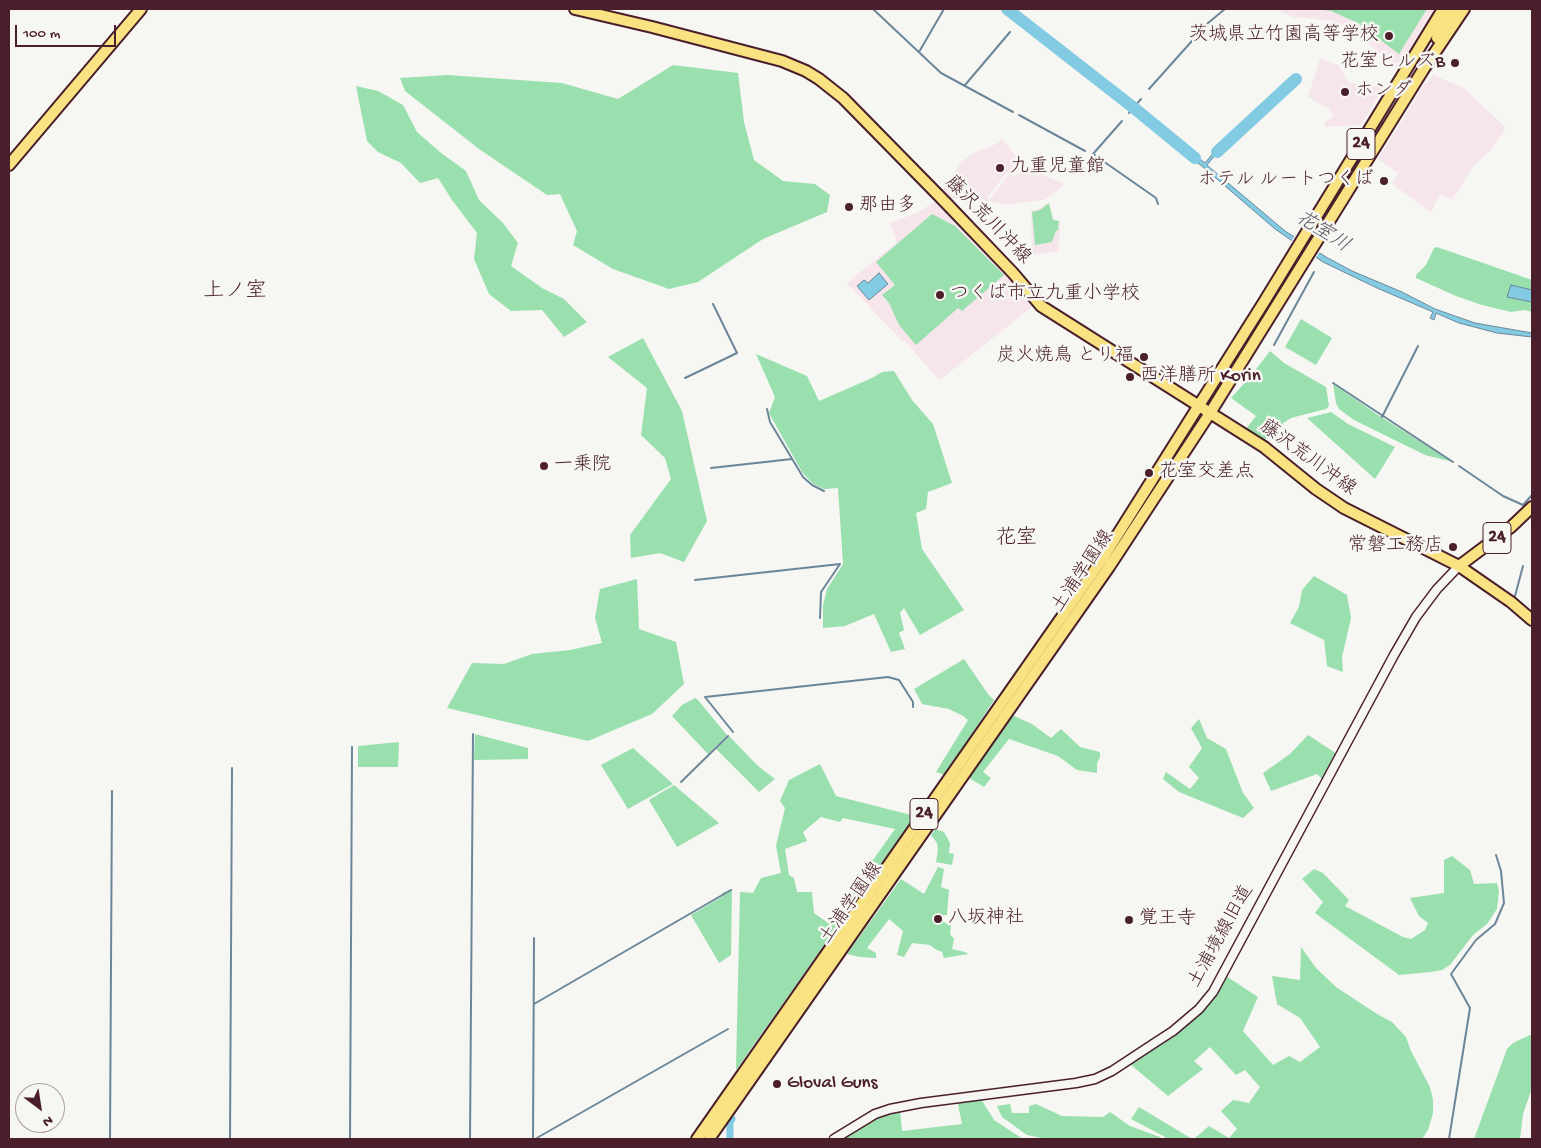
<!DOCTYPE html>
<meta charset="utf-8">
<style>
body{margin:0}
#map{position:relative;width:1541px;height:1148px;overflow:hidden;background:#f6f6f2;font-family:"Gochi Hand",sans-serif}
canvas{display:block}
.frame{position:absolute;inset:0;border:10px solid #4a1f2b;pointer-events:none}
.north{position:absolute;left:15px;top:1083px;width:50px;height:50px;box-sizing:border-box;background:#f6f6f2;border:1px solid #b1a0a2;border-radius:50%;rotate:149deg;font-size:14px;font-weight:700;line-height:20px;text-align:center;color:#4a1f2b}
.north::after{content:'';display:block;margin:auto;width:18px;height:22px;background:#4a1f2b;clip-path:polygon(50% 0,100% 100%,50% 72%,0 100%)}
.scale{position:absolute;left:15px;top:25px;width:101px;height:22px;box-sizing:border-box;border:2px solid #4a1f2b;border-top:0;padding-left:6px;font-size:15px;line-height:18px;white-space:nowrap;color:#4a1f2b;-webkit-text-stroke:4px #f6f6f2;paint-order:stroke}
</style>
<div id="map">
<canvas width="1541" height="1148"></canvas>
<div class="frame"></div>
<div class="north">N</div>
<div class="scale">100 m</div>
</div>
<script>
const c = document.querySelector('canvas').getContext('2d');
c.lineJoin = 'round';
function paint(path, color) { c.fillStyle = color; c.fill(path, 'evenodd'); }
const toPath = rows => new Path2D(rows.map(r => 'M' + r).join(''));
function stroke(path, color, width, dash) { c.strokeStyle = color; c.lineWidth = width; c.lineCap = dash ? 'butt' : 'round'; c.setLineDash(dash || []); c.stroke(path); }
function write(font, color, halo, rows, align = 'center') {
  c.font = font + ' "Gochi Hand","Klee One",sans-serif'; c.lineWidth = 5; c.setLineDash([]); c.textBaseline = 'middle'; c.strokeStyle = halo; c.fillStyle = color; for (const [text, x, y, turn = 0] of rows) {
    c.save(); c.translate(x, y); c.rotate((+turn || 0) * Math.PI / 180); c.textAlign = isNaN(turn) ? turn : align; if (halo) c.strokeText(text, 0, 0); c.fillText(text, 0, 0); c.restore();
  }
}
paint(toPath([
 [1276,9,1434,9,1398,67,1344,25,1329,20,1292,17],
 [1320,59,1338,65,1349,83,1384,87,1361,125,1325,127,1324,122,1333,117,1330,109,1308,97],
 [1433,75,1464,88,1506,128,1488,153,1475,164,1452,200,1440,194,1431,212,1392,184,1398,173,1378,159,1426,82,1427,83],
 [1002,139,1024,166,1016,173,1007,172,988,197,989,202,958,198,948,199,941,192,961,162,974,153,996,144],
 [1029,166,1034,171,1064,184,1060,189,1044,200,1010,204,992,203,990,199,1009,174,1016,176],
 [934,202,937,203,1006,274,1032,307,941,379,937,378,905,341,902,341,847,283,897,242,890,223,919,212],
 [1049,202,1054,219,1060,221,1059,251,1032,255,1031,211,1039,209]
]), '#f6e6ec');
paint(toPath([
 [1316,9,1427,9,1399,54,1358,23,1331,11],
 [673,65,738,73,744,122,754,160,783,181,815,184,830,195,827,212,763,239,698,282,669,289,613,269,573,245,577,231,560,194,547,195,479,149,405,91,400,78,447,75,562,83,618,99],
 [356,86,378,91,403,105,417,132,441,153,466,171,479,200,503,223,518,243,511,266,542,288,564,299,587,322,564,337,542,310,511,311,489,294,474,259,477,233,452,200,438,178,420,183,401,163,378,152,367,141],
 [1049,203,1053,220,1059,221,1058,230,1056,231,1052,242,1035,245,1032,212,1040,210],
 [932,214,955,226,1004,275,962,311,958,308,916,345,899,325,889,303,882,295,895,285,876,262],
 [1437,247,1532,280,1532,312,1525,310,1511,312,1482,305,1456,296,1416,278,1416,275,1426,265,1434,248],
 [1301,319,1332,338,1316,365,1285,347],
 [643,338,682,411,707,521,684,562,660,553,631,558,630,535,671,479,665,458,641,435,647,388,608,357],
 [1270,351,1284,363,1326,387,1329,406,1326,409,1291,418,1282,424,1264,441,1246,429,1256,416,1231,398,1250,377],
 [756,354,807,376,819,401,872,378,882,372,894,371,912,400,933,424,952,483,928,492,926,509,916,513,922,549,964,610,920,635,904,608,900,613,904,630,899,633,905,649,891,652,874,614,845,626,823,628,823,605,827,589,843,564,838,488,824,489,812,483,802,472,769,413,775,397],
 [1333,384,1381,417,1453,462,1425,455,1354,420,1339,409,1336,403],
 [1331,412,1348,424,1395,447,1375,479,1307,418],
 [1314,576,1347,595,1351,618,1342,657,1343,672,1327,666,1324,640,1290,623,1299,607,1302,590],
 [637,579,639,629,676,642,684,684,652,714,588,741,447,708,472,663,504,664,532,654,570,650,602,643,595,618,600,589],
 [964,659,988,694,994,700,945,775,936,772,968,720,963,716,949,709,922,704,914,689],
 [695,698,698,700,727,735,708,754,672,716,682,705],
 [1012,715,1032,724,1051,738,1061,729,1080,747,1100,752,1100,757,1097,763,1097,773,1077,770,1058,756,1009,739,983,772,991,778,984,787,969,778],
 [1199,719,1207,738,1226,749,1243,793,1254,808,1243,818,1179,792,1163,779,1166,772,1190,789,1199,778,1189,767,1202,748,1191,728],
 [475,734,528,748,528,759,474,760],
 [1308,735,1337,754,1323,780,1317,774,1271,791,1263,773,1290,754],
 [729,736,758,766,775,779,759,792,716,749],
 [399,742,398,767,358,767,358,746],
 [633,748,673,784,628,809,601,765],
 [820,764,836,796,915,816,736,1070,740,892,753,893,761,878,781,873,776,846,785,808,780,801,789,780],
 [821,817,840,822,843,818,895,829,828,923,814,913,812,892,797,892,794,878,789,875,785,849,807,841,803,832],
 [674,785,719,823,677,847,649,800],
 [935,829,944,832,950,843,949,853,954,854,952,865,936,862,938,850,937,843,931,835],
 [1452,856,1470,870,1474,884,1497,883,1499,891,1497,909,1487,924,1473,935,1450,965,1442,970,1431,972,1399,975,1315,913,1323,902,1302,879,1314,869,1323,873,1349,900,1345,906,1403,937,1411,939,1425,930,1428,923,1419,916,1410,898,1444,893,1444,860],
 [938,867,944,869,941,887,949,890,947,915,933,916,932,919,951,924,950,934,954,939,952,949,965,952,968,954,944,958,942,952,935,949,930,945,912,943,904,957,897,955,903,931,889,919,867,948,876,953,876,958,860,957,847,954,901,879,924,894],
 [732,889,731,955,719,963,691,915,723,896,722,893],
 [1301,947,1316,968,1336,987,1377,1014,1392,1022,1406,1037,1411,1051,1430,1087,1433,1100,1433,1113,1428,1130,1422,1139,1194,1139,1209,1126,1229,1138,1237,1129,1221,1111,1233,1100,1249,1103,1260,1087,1245,1070,1236,1075,1210,1047,1194,1061,1203,1069,1168,1096,1130,1064,1171,1038,1203,1010,1215,995,1226,976,1258,997,1243,1031,1273,1065,1289,1056,1300,1062,1320,1047,1300,1018,1277,1004,1272,976,1300,980],
 [1532,1034,1532,1088,1523,1114,1520,1139,1474,1139,1507,1049,1513,1043],
 [981,1099,994,1120,1023,1139,840,1139,877,1116,900,1110,902,1131,962,1124,958,1104,960,1102],
 [1010,1104,1012,1113,1029,1113,1029,1106,1036,1104,1062,1116,1103,1117,1110,1112,1130,1126,1160,1137,1162,1139,1047,1139,1027,1135,1002,1117,997,1106],
 [1139,1107,1192,1139,1166,1139,1165,1137,1131,1119]
]), '#99e0ae');
const water = toPath([
 [1184,146,1205,163,1215,151,1216,154,1207,165,1208,166,1285,231,1326,257,1352,271,1402,292,1435,309,1475,323,1532,333,1532,337,1497,333,1459,323,1436,313,1434,320,1430,318,1433,312,1377,288,1323,262,1275,229,1203,167,1181,150,1184,146],
 [879,273,888,284,869,300,857,286,864,280,868,283,879,273],
 [1511,285,1532,290,1532,302,1507,297,1511,285]
]);
paint(water, '#83cbe3');
stroke(water, '#6c8699', 1);
paint(toPath([
 [1296,234,1321,250,1315,259,1290,243]
]), '#f6f6f2');
stroke(toPath([
 [873,9,941,73,1013,112],
 [919,52,944,9],
 [965,85,1010,32],
 [1149,89,1208,23,1225,9],
 [1129,113,1141,99],
 [1019,115,1085,151],
 [1122,121,1093,154,1156,198,1158,204],
 [1274,345,1314,272],
 [685,378,737,353,713,304],
 [1333,383,1453,462],
 [767,409,770,422,803,477,812,485,824,491],
 [1382,417,1418,346],
 [1459,466,1503,496,1523,505,1532,495],
 [711,468,792,459],
 [695,580,840,564,821,592,820,618],
 [1515,596,1523,566],
 [733,732,705,697,888,677,899,680,913,702,913,707],
 [681,782,728,736],
 [534,1004,731,890],
 [110,1139,112,791],
 [230,1139,232,768],
 [350,1139,352,747],
 [470,1139,473,734],
 [533,1139,534,938],
 [535,1139,728,1029],
 [1449,1139,1470,1008,1451,974,1476,940,1495,924,1504,903,1501,871,1496,855]
]), '#6c8699', 2);
stroke(toPath([
 [730,1139,730,1122,732,1119]
]), '#83cbe3', 7);
stroke(toPath([
 [1007,9,1134,108,1195,158],
 [1217,152,1296,79]
]), '#83cbe3', 12);
const minor = toPath([
 [834,1139,875,1114,890,1109,921,1103,1076,1083,1095,1079,1112,1071,1153,1044,1173,1031,1199,1009,1213,992,1394,655,1416,617,1437,589,1459,566]
]);
const major = toPath([
 [575,9,652,27,782,61,806,71,819,79,843,98,947,204,1013,273,1041,306,1264,447,1316,489,1344,508,1459,566,1511,602,1532,620],
 [1437,38,1454,9],
 [9,165,141,9],
 [1459,566,1511,527,1532,507],
 [697,1139,1101,561,1264,302,1443,9],
 [709,1139,1109,567,1210,413,1423,70,1464,9]
]);
stroke(minor, '#4a1f2b', 11);
stroke(major, '#4a1f2b', 14);
stroke(minor, '#f6f6f2', 8);
stroke(major, '#f8e281', 10);
for (const [x, y, r, color] of [
 [1389,36,5,"#4a1f2b"],
 [1455,63,5,"#4a1f2b"],
 [1345,92,5,"#4a1f2b"],
 [1000,168,5,"#4a1f2b"],
 [1384,181,5,"#4a1f2b"],
 [849,207,5,"#4a1f2b"],
 [940,295,5,"#4a1f2b"],
 [1144,357,5,"#4a1f2b"],
 [1130,377,5,"#4a1f2b"],
 [544,466,5,"#4a1f2b"],
 [1149,473,5,"#4a1f2b"],
 [1453,547,5,"#4a1f2b"],
 [938,919,5,"#4a1f2b"],
 [1129,920,5,"#4a1f2b"],
 [777,1084,5,"#4a1f2b"]
]) { const dot = new Path2D(); dot.arc(x, y, r, 0, 2 * Math.PI); c.fillStyle = color; c.fill(dot); stroke(dot, '#f6f6f2', 2); }
for (const [x, y, w] of [
 [1361,144,28],
 [1497,538,28],
 [924,814,28]
]) { const box = new Path2D(); box.roundRect(x - w / 2, y - 15.5, w, 31, 4); c.fillStyle = '#f6f6f2'; c.fill(box); stroke(box, '#4a1f2b', 1); }
write('bold 18px', '#4a1f2b', null, [
 ["24",1361,144],
 ["24",1497,538],
 ["24",924,814]
]);
write('19px', '#4a1f2b', '#f6f6f2', [
 ["茨城県立竹園高等学校",1379,36,"right"],
 ["花室ヒルズB",1445,63,"right"],
 ["ホンダ",1355,92],
 ["九重児童館",1010,168],
 ["ホテル ルートつくば",1374,181,"right"],
 ["那由多",859,207],
 ["つくば市立九重小学校",950,295],
 ["炭火焼鳥 とり福",1134,357,"right"],
 ["西洋膳所 Korin",1140,377],
 ["一乗院",554,466],
 ["花室交差点",1159,473],
 ["常磐工務店",1443,547,"right"],
 ["八坂神社",948,919],
 ["覚王寺",1139,920],
 ["Gloval Guns",787,1084]
], 'left');
write('19px', '#4a1f2b', '#f6f6f2', [
 ["藤沢荒川沖線",987,221,46],
 ["藤沢荒川沖線",1307,459,36],
 ["土浦学園線",1084,572,-56],
 ["土浦学園線",852,904,-55],
 ["土浦境線旧道",1222,937,-61]
]);
write('italic 20px', '#5b5362', '#f6f6f2', [
 ["花室川",1322,233,32]
]);
write('21px', '#4a1f2b', '#f6f6f2', [
 ["上ノ室",235,293],
 ["花室",1016,540]
]);
</script>
